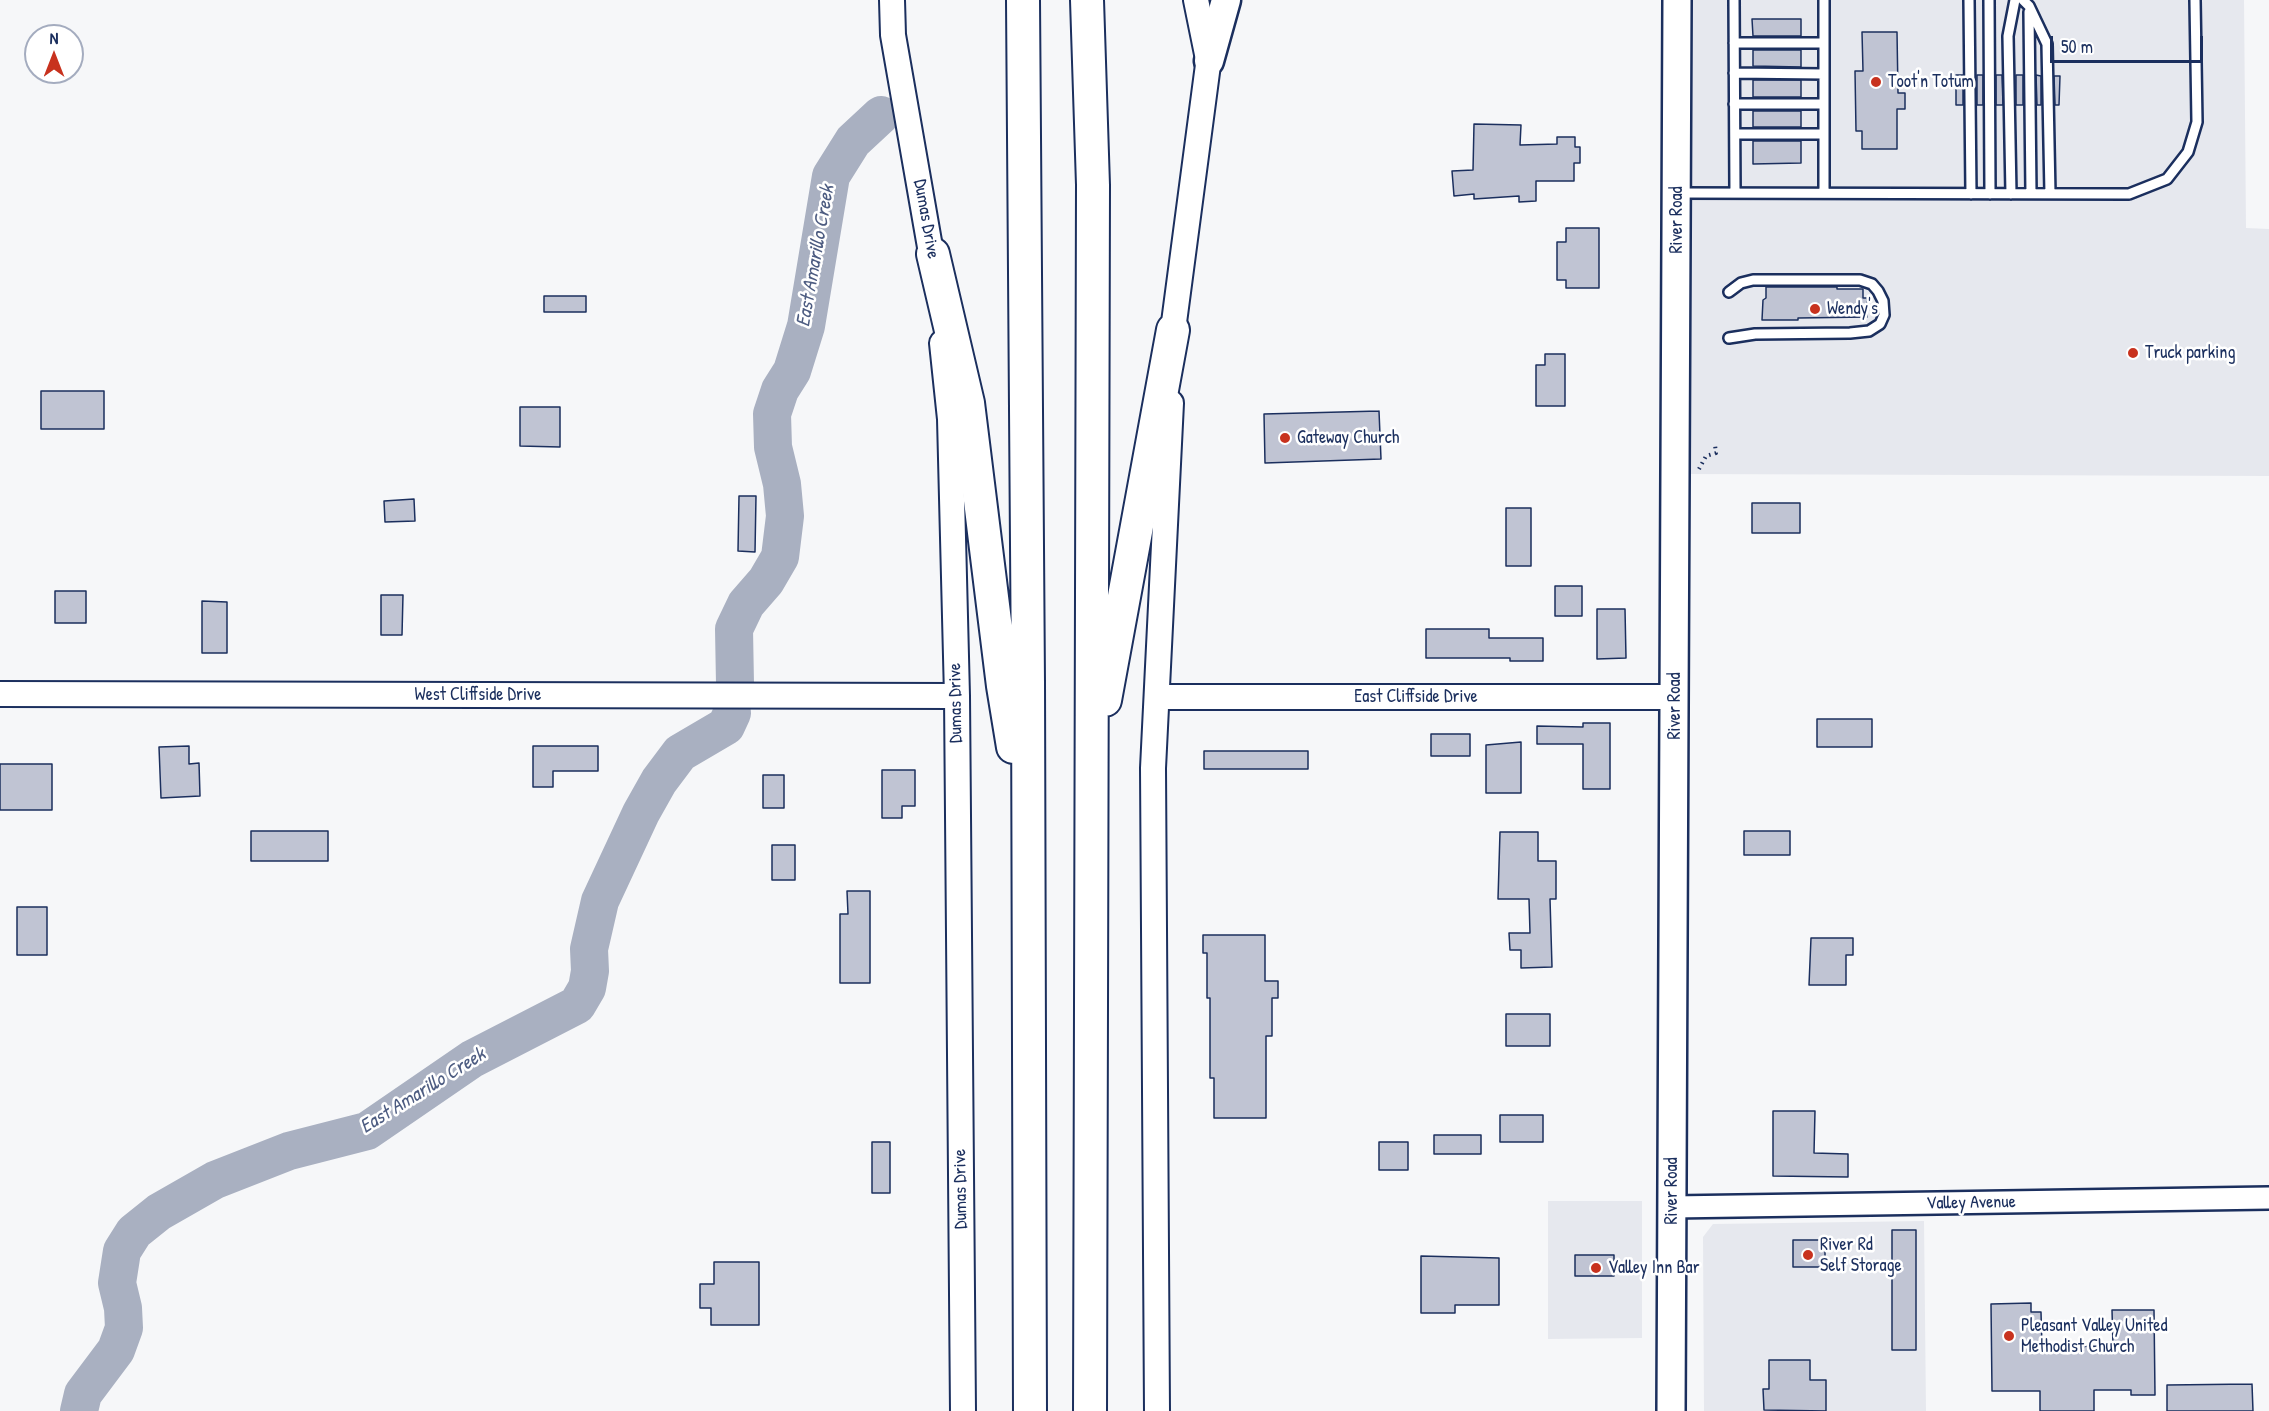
<!DOCTYPE html>
<style>
body{margin:0}
#map{position:relative;width:2269px;height:1411px;overflow:hidden;background:#f6f7f9;font-family:"Patrick Hand",sans-serif}
canvas{display:block}
.north{position:absolute;left:24px;top:24px;width:60px;height:60px;box-sizing:border-box;background:#fff;border:2px solid #a4acbf;border-radius:50%;rotate:0deg;font-size:16px;font-weight:700;line-height:24px;text-align:center;color:#1b2f5e}
.north::after{content:'';display:block;margin:auto;width:21px;height:27px;background:#c8321e;clip-path:polygon(50% 0,100% 100%,50% 72%,0 100%)}
.scale{position:absolute;left:2050px;top:36px;width:153px;height:27px;box-sizing:border-box;border:3px solid #1b2f5e;border-top:0;padding-left:8px;font-size:18px;line-height:21px;white-space:nowrap;color:#1b2f5e;-webkit-text-stroke:4px #fff;paint-order:stroke}
</style>
<div id="map">
<canvas width="2269" height="1411"></canvas>
<div class="north">N</div>
<div class="scale">50 m</div>
</div>
<script>
const c = document.querySelector('canvas').getContext('2d');
c.lineJoin = 'round';
function paint(path, color) { c.fillStyle = color; c.fill(path, 'evenodd'); }
const toPath = rows => new Path2D(rows.map(r => 'M' + r).join(''));
function stroke(path, color, width, dash) { c.strokeStyle = color; c.lineWidth = width; c.lineCap = dash ? 'butt' : 'round'; c.setLineDash(dash || []); c.stroke(path); }
function write(font, color, halo, rows, align = 'center') {
  c.font = font + ' "Patrick Hand",sans-serif'; c.lineWidth = 5; c.setLineDash([]); c.textBaseline = 'middle'; c.strokeStyle = halo; c.fillStyle = color; for (const [text, x, y, turn = 0] of rows) {
    c.save(); c.translate(x, y); c.rotate((+turn || 0) * Math.PI / 180); c.textAlign = isNaN(turn) ? turn : align; if (halo) c.strokeText(text, 0, 0); c.fillText(text, 0, 0); c.restore();
  }
}
paint(toPath([
 [1691,0,2244,0,2246,228,2269,229,2269,476,1685,474],
 [1548,1201,1642,1201,1642,1338,1548,1339],
 [1924,1221,1926,1411,1704,1411,1703,1237,1713,1224]
]), '#e6e8ee');
stroke(toPath([
 [735,684,734,629,746,604,766,581,780,557,785,516,782,484,773,447,772,414,780,390,792,371,806,326,831,176,853,141,881,115],
 [79,1411,83,1394,116,1350,124,1328,123,1308,117,1283,122,1251,134,1232,159,1212,215,1180,289,1151,367,1131,472,1059,577,1005,587,988,590,971,589,949,600,901,641,813,659,781,680,753,726,726,732,713]
]), '#a9b0c1', 38);
const building = toPath([
 [1752,19,1801,19,1801,36,1753,36,1752,19],
 [1862,32,1897,32,1898,93,1905,93,1905,109,1897,109,1897,149,1862,149,1862,131,1856,131,1855,71,1863,71,1862,32],
 [1753,50,1801,50,1801,67,1753,66,1753,50],
 [1956,75,1963,75,1963,105,1956,105,1956,75],
 [1977,75,1983,75,1983,105,1977,105,1977,75],
 [1996,75,2002,75,2003,105,1996,105,1996,75],
 [2016,75,2023,75,2023,105,2016,105,2016,75],
 [2036,75,2041,76,2041,105,2037,105,2036,75],
 [2054,76,2060,76,2059,105,2055,105,2054,76],
 [1753,80,1801,80,1801,97,1753,97,1753,80],
 [1753,111,1801,111,1801,127,1753,127,1753,111],
 [1474,124,1521,125,1520,145,1557,144,1557,137,1575,137,1575,147,1580,147,1580,163,1574,163,1574,181,1536,181,1536,201,1519,202,1519,196,1474,199,1474,194,1454,196,1452,171,1473,170,1474,124],
 [1753,141,1801,141,1801,163,1753,164,1753,141],
 [1566,228,1599,228,1599,288,1566,288,1566,280,1557,280,1557,242,1566,242,1566,228],
 [1766,287,1837,287,1837,289,1863,289,1863,298,1867,298,1867,317,1798,318,1798,320,1762,320,1763,300,1766,298,1766,287],
 [544,296,586,296,586,312,544,312,544,296],
 [1545,354,1565,354,1565,406,1536,406,1536,365,1545,365,1545,354],
 [41,391,104,391,104,429,41,429,41,391],
 [520,407,560,407,560,447,520,446,520,407],
 [1379,411,1381,459,1265,463,1264,414,1379,411],
 [739,496,756,496,755,552,738,551,739,496],
 [414,499,415,521,385,522,384,501,414,499],
 [1752,503,1800,503,1800,533,1752,533,1752,503],
 [1506,508,1531,508,1531,566,1506,566,1506,508],
 [1555,586,1582,586,1582,616,1555,616,1555,586],
 [55,591,86,591,86,623,55,623,55,591],
 [381,595,403,595,402,635,381,635,381,595],
 [202,601,227,602,227,653,202,653,202,601],
 [1597,609,1625,609,1626,658,1597,659,1597,609],
 [1426,629,1489,629,1489,638,1543,638,1543,661,1510,661,1510,658,1426,658,1426,629],
 [1817,719,1872,719,1872,747,1817,747,1817,719],
 [1583,723,1610,723,1610,789,1583,789,1583,744,1537,744,1537,726,1583,727,1583,723],
 [1431,734,1470,734,1470,756,1431,756,1431,734],
 [1521,742,1521,793,1486,793,1486,745,1521,742],
 [189,746,189,764,199,763,200,796,161,798,159,747,189,746],
 [533,746,598,746,598,771,553,771,553,787,533,787,533,746],
 [1204,751,1308,751,1308,769,1204,769,1204,751],
 [0,764,52,764,52,810,0,810,0,764],
 [882,770,915,770,915,806,902,806,902,818,882,818,882,770],
 [763,775,784,775,784,808,763,808,763,775],
 [251,831,328,831,328,861,251,861,251,831],
 [1744,831,1790,831,1790,855,1744,855,1744,831],
 [1500,832,1538,832,1538,861,1556,861,1556,899,1550,899,1552,967,1521,968,1521,950,1510,950,1509,933,1530,933,1529,899,1498,899,1500,832],
 [772,845,795,845,795,880,772,880,772,845],
 [847,891,870,891,870,983,840,983,840,914,848,914,847,891],
 [17,907,47,907,47,955,17,955,17,907],
 [1203,935,1265,935,1265,981,1278,981,1278,998,1272,998,1272,1036,1266,1036,1266,1118,1214,1118,1214,1078,1210,1078,1210,998,1207,998,1207,953,1203,953,1203,935],
 [1811,938,1853,938,1853,955,1846,955,1846,985,1809,985,1811,938],
 [1506,1014,1550,1014,1550,1046,1506,1046,1506,1014],
 [1773,1111,1815,1111,1814,1153,1848,1154,1848,1177,1773,1176,1773,1111],
 [1500,1115,1543,1115,1543,1142,1500,1142,1500,1115],
 [1434,1135,1481,1135,1481,1154,1434,1154,1434,1135],
 [872,1142,890,1142,890,1193,872,1193,872,1142],
 [1379,1142,1408,1142,1408,1170,1379,1170,1379,1142],
 [1892,1230,1916,1230,1916,1350,1892,1350,1892,1230],
 [1793,1240,1825,1240,1825,1267,1793,1267,1793,1240],
 [1575,1255,1614,1255,1614,1276,1575,1276,1575,1255],
 [1421,1256,1499,1258,1499,1305,1455,1305,1455,1313,1421,1313,1421,1256],
 [714,1262,759,1262,759,1325,711,1325,711,1308,700,1308,700,1284,714,1284,714,1262],
 [2031,1303,2031,1312,2041,1312,2042,1347,2113,1346,2112,1310,2154,1310,2155,1395,2131,1395,2131,1390,2094,1390,2094,1411,2040,1411,2040,1391,1992,1391,1991,1304,2031,1303],
 [1769,1360,1810,1360,1810,1380,1826,1380,1826,1411,1764,1410,1763,1389,1769,1389,1769,1360],
 [2252,1384,2253,1411,2167,1411,2167,1385,2252,1384]
]);
paint(building, '#c0c4d3');
stroke(building, '#1b2f5e', 1.5);
const service = toPath([
 [1734,0,1735,193],
 [1824,0,1824,193],
 [1969,0,1971,194],
 [1989,0,1990,194],
 [2023,0,2029,6,2047,44,2050,194],
 [2029,12,2031,194],
 [1734,43,1824,43],
 [1734,73,1824,74],
 [1734,104,1824,104],
 [1735,134,1824,134],
 [1678,193,2129,194,2167,179,2188,152,2197,122,2195,0],
 [2011,194,2008,36,2015,0],
 [1729,338,1755,334,1850,333,1869,331,1880,324,1884,315,1883,301,1878,291,1872,284,1860,280,1753,280,1741,283,1729,292]
]);
const tertiary = toPath([
 [1672,1207,2269,1198]
]);
const secondary = toPath([
 [892,0,893,35,934,270],
 [1196,0,1208,59],
 [942,343,950,419,957,696,963,1411],
 [1172,347,1173,330,1211,42],
 [0,694,957,696],
 [1157,697,1675,697],
 [1157,1411,1153,768,1171,403]
]);
const primary = toPath([
 [1671,1411,1677,0]
]);
const trunk = toPath([
 [1209,61,1226,0]
]);
const motorway = toPath([
 [1023,0,1028,681,1030,1411],
 [1087,0,1093,185,1090,1411],
 [933,254,968,403,1003,686,1013,747],
 [1105,700,1173,330]
]);
stroke(service, '#1b2f5e', 14);
stroke(tertiary, '#1b2f5e', 26);
stroke(secondary, '#1b2f5e', 28);
stroke(primary, '#1b2f5e', 32);
stroke(trunk, '#1b2f5e', 33);
stroke(motorway, '#1b2f5e', 36);
stroke(toPath([
 [1699,469,1706,456,1716,453,1715,445]
]), '#1b2f5e', 4, [1.5, 4.5]);
stroke(service, '#fff', 9);
stroke(tertiary, '#fff', 21);
stroke(secondary, '#fff', 24);
stroke(primary, '#fff', 27);
stroke(trunk, '#fff', 28);
stroke(motorway, '#fff', 32);
for (const [x, y, r, color] of [
 [1876,82,6,"#c8321e"],
 [1815,309,6,"#c8321e"],
 [2133,353,6,"#c8321e"],
 [1285,438,6,"#c8321e"],
 [1808,1255,6,"#c8321e"],
 [1596,1268,6,"#c8321e"],
 [2009,1336,6,"#c8321e"]
]) { const dot = new Path2D(); dot.arc(x, y, r, 0, 2 * Math.PI); c.fillStyle = color; c.fill(dot); stroke(dot, '#fff', 2); }
write('18px', '#1b2f5e', '#fff', [
 ["Toot'n Totum",1888,82],
 ["Wendy's",1827,309],
 ["Truck parking",2145,353],
 ["Gateway Church",1297,438],
 ["River Rd",1820,1245],
 ["Self Storage",1820,1266],
 ["Valley Inn Bar",1608,1268],
 ["Pleasant Valley United",2021,1326],
 ["Methodist Church",2021,1347]
], 'left');
write('18px', '#1b2f5e', '#fff', [
 ["Dumas Drive",926,219,80],
 ["River Road",1677,220,-90],
 ["West Cliffside Drive",478,695],
 ["East Cliffside Drive",1416,697],
 ["Dumas Drive",956,703,-91],
 ["River Road",1675,706,-90],
 ["Dumas Drive",961,1189,-91],
 ["River Road",1672,1191,-90],
 ["Valley Avenue",1971,1203,-1]
]);
write('italic 20px', '#4d5c81', '#fff', [
 ["East Amarillo Creek",816,256,-80],
 ["East Amarillo Creek",423,1091,-32]
]);
</script>
